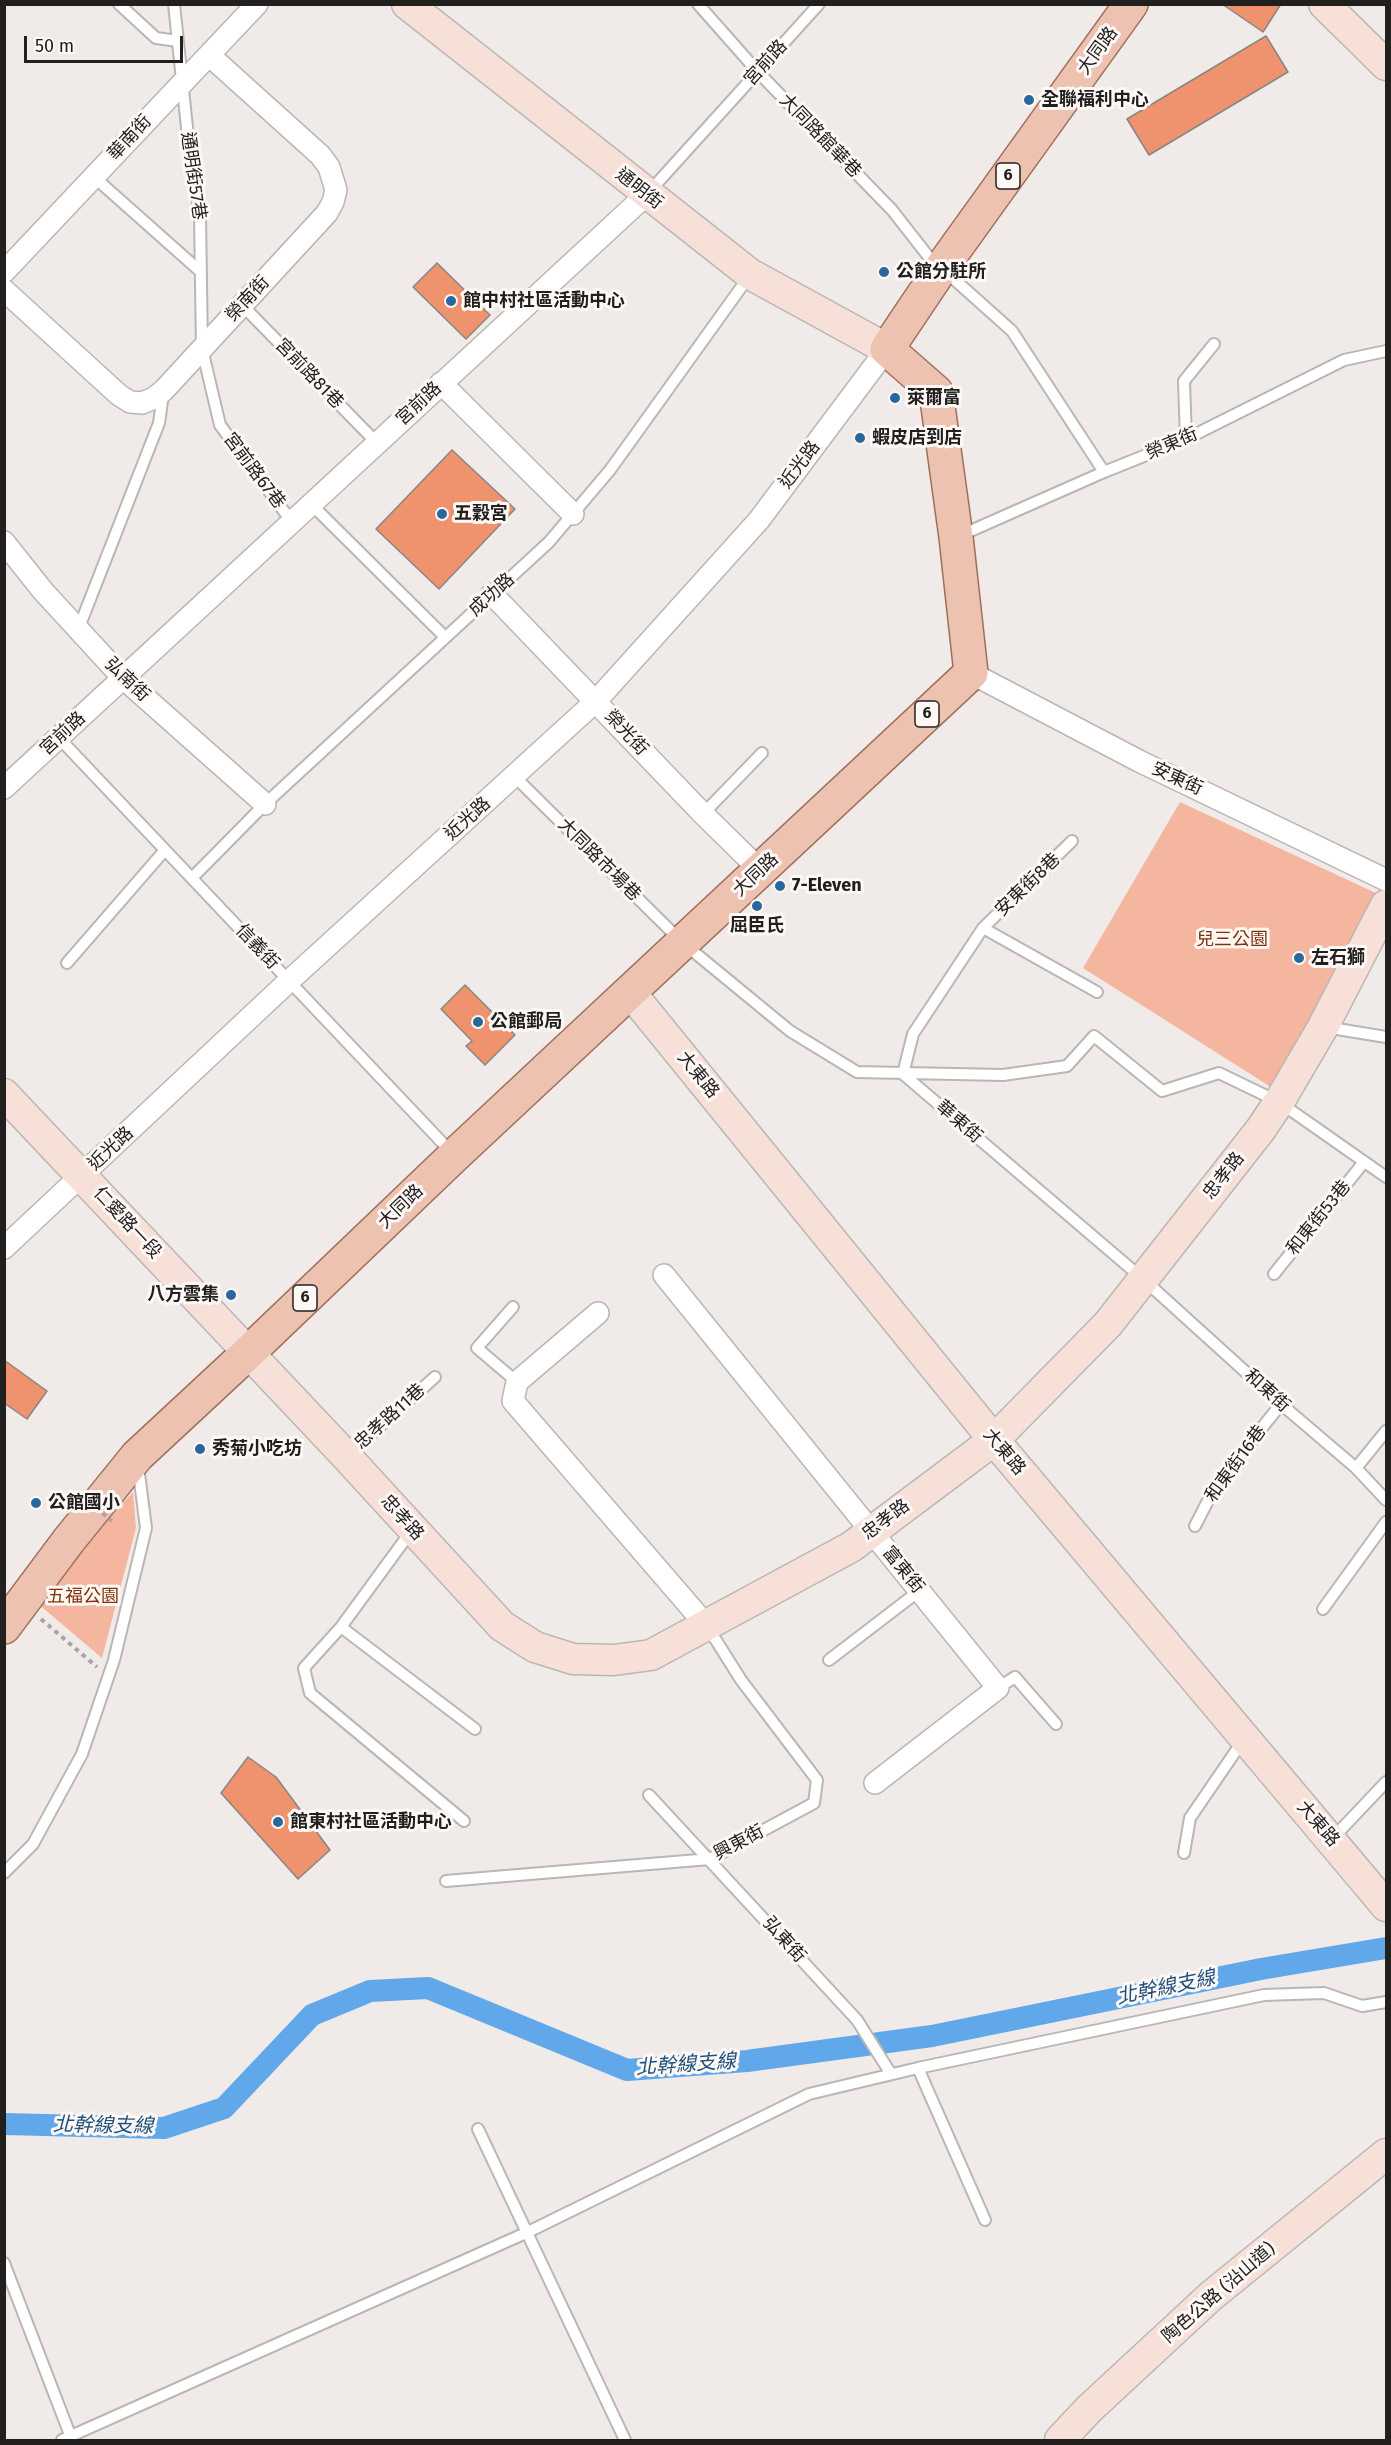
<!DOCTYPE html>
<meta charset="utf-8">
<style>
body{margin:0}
#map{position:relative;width:1391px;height:2445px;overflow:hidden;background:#f0ebe9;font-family:"Fira Sans",sans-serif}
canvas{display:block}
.frame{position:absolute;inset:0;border:6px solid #22201f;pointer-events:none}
.scale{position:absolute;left:24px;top:36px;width:159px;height:27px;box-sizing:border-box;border:3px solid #22201f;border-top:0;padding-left:8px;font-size:18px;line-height:21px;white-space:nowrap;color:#22201f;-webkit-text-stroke:4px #fdf8f6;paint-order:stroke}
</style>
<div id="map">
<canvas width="1391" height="2445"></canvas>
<div class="frame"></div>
<div class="scale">50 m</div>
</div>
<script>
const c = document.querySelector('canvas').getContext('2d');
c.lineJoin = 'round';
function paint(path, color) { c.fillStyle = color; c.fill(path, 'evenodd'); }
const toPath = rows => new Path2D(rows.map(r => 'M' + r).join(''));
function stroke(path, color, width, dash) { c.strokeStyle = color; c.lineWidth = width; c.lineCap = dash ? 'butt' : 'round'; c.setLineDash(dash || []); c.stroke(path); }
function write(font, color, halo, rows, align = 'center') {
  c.font = font + ' "Fira Sans","Noto Sans TC",sans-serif'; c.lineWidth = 6; c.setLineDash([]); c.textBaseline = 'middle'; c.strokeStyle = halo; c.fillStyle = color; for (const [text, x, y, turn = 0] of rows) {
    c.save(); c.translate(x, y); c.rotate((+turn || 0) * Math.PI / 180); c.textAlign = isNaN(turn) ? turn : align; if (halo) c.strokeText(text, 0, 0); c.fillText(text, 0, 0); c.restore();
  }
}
paint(toPath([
 [1180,802,1378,894,1274,1089,1083,968],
 [133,1492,136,1528,102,1658,37,1603,67,1563]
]), '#f4b69e');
stroke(toPath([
 [4,2124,164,2128,224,2108,312,2015,370,1991,428,1988,627,2070,747,2061,932,2036,1261,1969,1386,1948]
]), '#61a8ea', 22);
const building = toPath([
 [1222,4,1281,4,1263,32,1222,4],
 [1266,36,1288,72,1149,155,1127,119,1266,36],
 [437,263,490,315,466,339,413,287,437,263],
 [452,450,515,509,439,589,376,529,452,450],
 [465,985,515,1035,485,1065,466,1046,472,1041,441,1009,465,985],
 [4,1360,47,1391,27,1419,4,1403,4,1360],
 [248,1757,276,1777,330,1850,298,1879,221,1793,248,1757]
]);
paint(building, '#ee936e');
stroke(building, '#898583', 1.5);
const lane = toPath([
 [119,4,156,38,178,41],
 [174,4,188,137,200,216,202,349,220,425,292,522],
 [698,4,758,72,892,210,928,256,1012,331,1104,472],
 [94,177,201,272],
 [650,191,819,4],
 [242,305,377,443],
 [1186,439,1184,381,1214,344],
 [311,504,445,637],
 [959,536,1104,472,1186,439,1344,360,1386,351],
 [78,630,159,423,163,394],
 [59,738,452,1153],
 [515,777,683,943,790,1031,857,1072,1003,1075,1067,1066,1094,1036,1162,1091,1219,1073,1279,1102,1386,1177],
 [703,814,762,753],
 [1072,841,983,928,913,1034,903,1074,1143,1279,1281,1404,1356,1468,1386,1431],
 [192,878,265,804,549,542,610,470,750,275],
 [983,928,1097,992],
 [67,963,165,850],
 [1325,1027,1386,1037],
 [1274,1274,1364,1162],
 [513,1307,477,1348,517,1382],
 [349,1454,435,1377],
 [1356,1468,1386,1500],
 [1195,1526,1216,1485,1281,1404],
 [412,1530,341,1627,304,1668,310,1693,464,1821],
 [1323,1609,1386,1522],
 [341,1627,475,1729],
 [829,1660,919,1591],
 [998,1688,1015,1677,1056,1724],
 [649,1795,857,2020,891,2074],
 [1332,1839,1386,1782],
 [1184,1853,1190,1818,1244,1739],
 [4,1873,33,1844,82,1754,114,1660,146,1528,138,1466],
 [446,1881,710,1859,814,1803,817,1780,741,1680,707,1626],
 [918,2068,985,2220],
 [478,2129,625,2440],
 [4,2263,72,2440],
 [62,2440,528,2232,809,2094,918,2068,1264,1995,1324,1993,1362,2006,1386,2002]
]);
const street = toPath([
 [4,272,257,4],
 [4,290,119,395,130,402,142,403,154,398,164,390,327,213,333,202,336,190,329,167,320,155,209,55],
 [441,383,573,514],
 [4,542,43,591,123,678,265,804],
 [492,594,703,814,761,871],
 [971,673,1139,761,1386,880],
 [4,788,646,195],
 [4,1248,289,981,596,701,759,520,887,349],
 [664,1275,998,1688,875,1783],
 [598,1313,517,1382,513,1401,706,1625]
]);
const secondary = toPath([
 [407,4,750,274,887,349],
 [1324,4,1386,65],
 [630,992,994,1440,1386,1906],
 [4,1094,346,1456,502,1626,535,1647,573,1659,614,1660,651,1655,851,1547,994,1440,1108,1324,1261,1129,1279,1102,1323,1027,1386,905],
 [1060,2440,1089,2409,1211,2296,1386,2154]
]);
const primary = toPath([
 [4,1627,69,1540,137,1456,249,1352,454,1156,971,673,956,537,936,392,887,349,942,267,1131,4]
]);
stroke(lane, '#bab6b4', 14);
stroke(street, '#bab6b4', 24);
stroke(secondary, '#bab6b4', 33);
stroke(primary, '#9f6f5b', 36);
stroke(toPath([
 [41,1619,97,1667]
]), '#a9a5a3', 4, [4.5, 4.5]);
stroke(lane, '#fff', 10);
stroke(street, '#fff', 21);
stroke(secondary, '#f7e0d7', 30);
stroke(primary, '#eec2b0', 33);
stroke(toPath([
 [82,1496,112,1521]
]), '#a9a5a3', 4, [4.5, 4.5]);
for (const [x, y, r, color] of [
 [1029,100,6,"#29679d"],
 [884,272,6,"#29679d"],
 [451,301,6,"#29679d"],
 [895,398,6,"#29679d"],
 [860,438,6,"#29679d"],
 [442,514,6,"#29679d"],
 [780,886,6,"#29679d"],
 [757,906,6,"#29679d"],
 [1299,958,6,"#29679d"],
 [478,1022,6,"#29679d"],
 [231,1295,6,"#29679d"],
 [200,1449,6,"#29679d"],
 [36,1503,6,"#29679d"],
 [278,1822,6,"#29679d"]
]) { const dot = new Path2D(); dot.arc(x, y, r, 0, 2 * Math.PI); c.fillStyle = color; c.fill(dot); stroke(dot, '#fdf8f6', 2); }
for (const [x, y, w] of [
 [1008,176,24],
 [927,714,24],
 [305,1298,24]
]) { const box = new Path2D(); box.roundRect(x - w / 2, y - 13, w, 26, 4.5); c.fillStyle = '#fdf8f6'; c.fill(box); stroke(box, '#22201f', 1.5); }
write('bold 16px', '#22201f', null, [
 ["6",1008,176],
 ["6",927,714],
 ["6",305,1298]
]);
write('18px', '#22201f', '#fdf8f6', [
 ["大同路",1098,51,-54],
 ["宮前路",766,63,-48],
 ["大同路館華巷",820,136,46],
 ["華南街",130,138,-47],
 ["通明街57巷",193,176,82],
 ["通明街",639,189,38],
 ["榮南街",248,299,-47],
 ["宮前路81巷",309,374,46],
 ["宮前路",419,404,-43],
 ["榮東街",1172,444,-23],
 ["近光路",800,465,-53],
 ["宮前路67巷",254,471,53],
 ["成功路",492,595,-42],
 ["弘南街",127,680,44],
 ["榮光街",626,733,47],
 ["宮前路",63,734,-43],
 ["安東街",1177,779,25],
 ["近光路",468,819,-42],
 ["大同路市場巷",599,860,45],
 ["大同路",756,875,-43],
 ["安東街8巷",1028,885,-44],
 ["信義街",257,947,47],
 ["大東路",698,1075,51],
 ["華東街",959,1122,41],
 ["近光路",111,1149,-43],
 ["忠孝路",1224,1176,-52],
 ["大同路",401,1207,-44],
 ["和東街53巷",1319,1218,-51],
 ["仁愛路一段",127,1223,47],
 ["和東街",1267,1391,42],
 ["忠孝路11巷",390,1417,-42],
 ["大東路",1004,1452,50],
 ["和東街16巷",1236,1464,-54],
 ["忠孝路",402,1518,48],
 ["忠孝路",886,1520,-37],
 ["富東街",903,1570,51],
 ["大東路",1318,1824,49],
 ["興東街",739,1843,-28],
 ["弘東街",784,1940,48],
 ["陶色公路 (沿山道)",1219,2293,-41]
]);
write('bold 18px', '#22201f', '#fdf8f6', [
 ["全聯福利中心",1041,100],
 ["公館分駐所",896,272],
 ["館中村社區活動中心",463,301],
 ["萊爾富",907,398],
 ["蝦皮店到店",872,438],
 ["五穀宮",454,514],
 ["7-Eleven",792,886],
 ["屈臣氏",757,926,"center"],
 ["左石獅",1311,958],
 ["公館郵局",490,1022],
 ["八方雲集",219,1295,"right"],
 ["秀菊小吃坊",212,1449],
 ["公館國小",48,1503],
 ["館東村社區活動中心",290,1822]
], 'left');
write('18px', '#823106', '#fdf8f6', [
 ["兒三公園",1232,940],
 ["五福公園",83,1597]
]);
write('italic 20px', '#1e507c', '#fdf8f6', [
 ["北幹線支線",1166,1988,-12],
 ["北幹線支線",686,2065,-4],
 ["北幹線支線",103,2126,1]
]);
</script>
